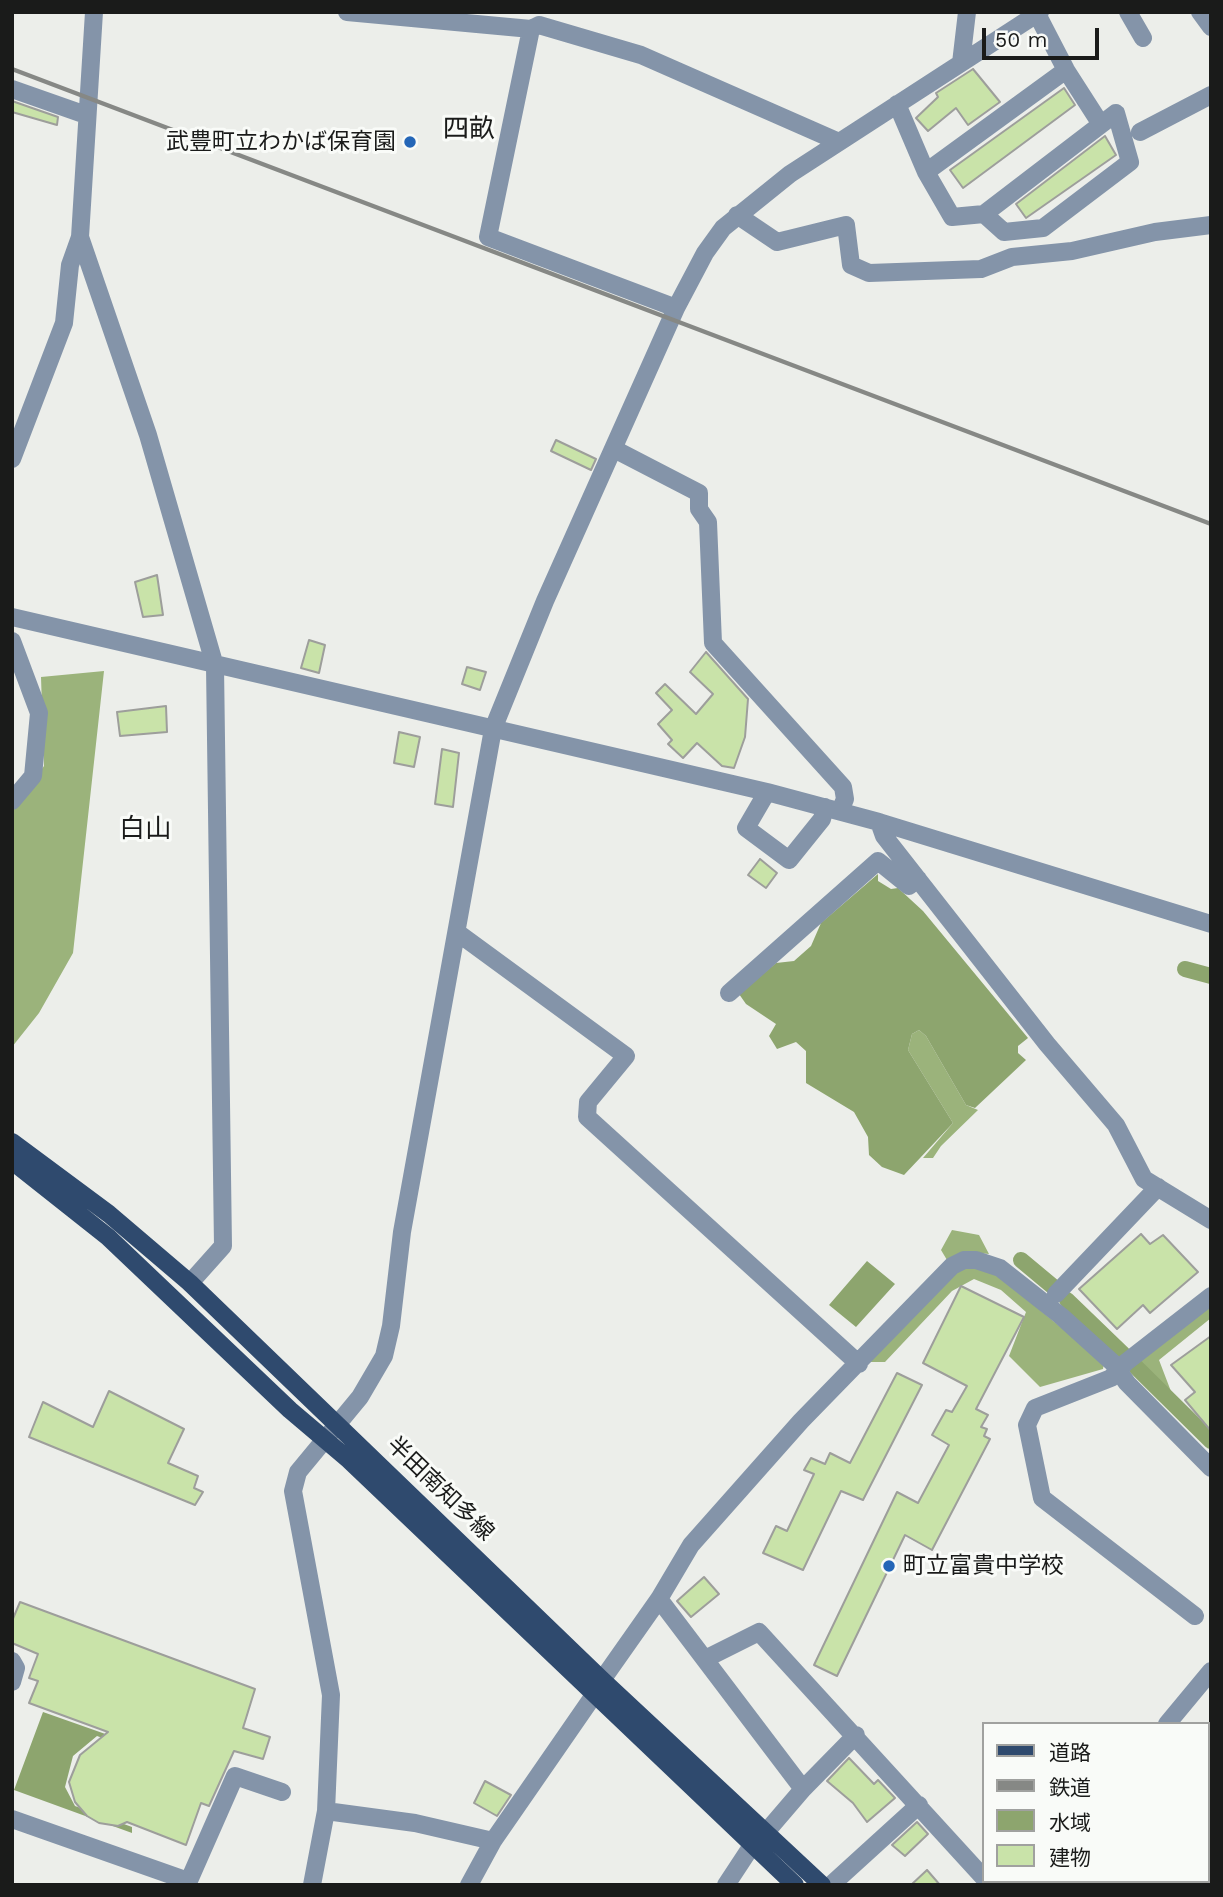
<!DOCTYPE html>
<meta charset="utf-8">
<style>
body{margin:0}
#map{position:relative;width:1223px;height:1897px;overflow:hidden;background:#eceeea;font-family:"Work Sans","Noto Sans JP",sans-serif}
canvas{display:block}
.frame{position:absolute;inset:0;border:14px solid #1a1b1a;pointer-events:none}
.legend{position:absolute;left:982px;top:1722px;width:228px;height:161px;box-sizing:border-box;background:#f9fbf8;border:2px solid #a0a19f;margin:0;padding:9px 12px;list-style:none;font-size:21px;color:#1a1b1a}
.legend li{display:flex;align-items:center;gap:14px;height:35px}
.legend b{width:35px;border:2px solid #a0a19f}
.scale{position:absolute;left:982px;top:28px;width:117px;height:32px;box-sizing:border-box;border:4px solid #1a1b1a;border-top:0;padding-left:9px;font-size:21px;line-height:24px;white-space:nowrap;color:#1a1b1a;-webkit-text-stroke:5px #f9fbf8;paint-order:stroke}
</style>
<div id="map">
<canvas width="1223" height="1897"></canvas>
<div class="frame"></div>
<ul class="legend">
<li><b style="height:9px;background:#2f4a6e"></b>道路</li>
<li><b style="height:9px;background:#868885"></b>鉄道</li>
<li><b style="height:19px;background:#8da56e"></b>水域</li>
<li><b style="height:19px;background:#c9e3a9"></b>建物</li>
</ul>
<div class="scale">50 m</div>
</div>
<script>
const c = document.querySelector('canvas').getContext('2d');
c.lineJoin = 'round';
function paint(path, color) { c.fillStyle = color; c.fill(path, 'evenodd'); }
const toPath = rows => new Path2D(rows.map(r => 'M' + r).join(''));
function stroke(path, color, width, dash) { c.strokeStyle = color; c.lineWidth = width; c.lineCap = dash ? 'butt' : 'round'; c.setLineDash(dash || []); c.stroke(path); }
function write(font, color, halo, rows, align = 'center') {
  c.font = font + ' "Work Sans","Noto Sans JP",sans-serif'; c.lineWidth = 6; c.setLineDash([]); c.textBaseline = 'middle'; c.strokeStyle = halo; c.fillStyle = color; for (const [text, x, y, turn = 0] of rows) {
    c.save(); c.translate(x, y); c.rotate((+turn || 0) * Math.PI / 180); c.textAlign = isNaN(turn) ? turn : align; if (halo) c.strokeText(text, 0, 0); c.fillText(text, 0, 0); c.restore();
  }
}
paint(toPath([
 [104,671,73,953,39,1013,12,1047,12,811,44,766,41,677],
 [919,1030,926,1036,966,1105,978,1110,941,1146,933,1158,923,1158,953,1123,908,1050,912,1034],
 [952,1230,979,1235,989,1254,967,1252,947,1260,941,1250],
 [977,1266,993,1271,1104,1363,1103,1369,1040,1387,1009,1356,1026,1312,1001,1290,974,1279,952,1291,885,1362,869,1362,959,1269],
 [1211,1305,1211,1318,1159,1360,1172,1394,1138,1361]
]), '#9bb37b');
paint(toPath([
 [878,874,878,881,891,889,898,888,923,911,1028,1038,1018,1046,1018,1053,1026,1060,975,1108,966,1105,926,1036,919,1030,912,1034,908,1050,953,1123,904,1175,882,1167,869,1155,868,1137,854,1112,806,1083,806,1051,796,1042,777,1049,769,1036,776,1024,746,1004,739,994,776,963,794,961,811,946,821,923],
 [867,1261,895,1284,856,1327,829,1305],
 [43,1712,182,1761,180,1766,97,1736,73,1756,65,1787,75,1806,132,1827,132,1833,14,1790]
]), '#8da56e');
stroke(toPath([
 [1185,969,1211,976],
 [1021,1260,1057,1290],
 [1067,1300,1123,1354],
 [1136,1367,1211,1441]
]), '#8da56e', 16);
const building = toPath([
 [973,69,1000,102,968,125,956,108,928,131,916,118,938,97,936,93,973,69],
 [1064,88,1075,105,963,188,950,170,1064,88],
 [12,101,58,117,57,125,12,112,12,101],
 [1105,136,1116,155,1026,218,1016,204,1105,136],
 [556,440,596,459,591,470,551,451,556,440],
 [157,575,163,615,143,617,135,582,157,575],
 [309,640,325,645,319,673,301,668,309,640],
 [706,652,748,699,745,737,734,768,722,766,697,743,683,758,668,744,672,740,658,724,672,710,656,693,665,684,696,714,713,694,690,672,706,652],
 [467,667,486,672,480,690,462,684,467,667],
 [166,706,167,732,120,736,117,712,166,706],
 [399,732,420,737,414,767,394,763,399,732],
 [442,749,459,753,453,807,435,804,442,749],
 [760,859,777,873,766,888,748,875,760,859],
 [1141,1234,1150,1244,1163,1235,1198,1272,1150,1313,1143,1305,1117,1329,1079,1289,1141,1234],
 [961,1286,1024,1317,976,1409,988,1415,981,1427,987,1429,984,1436,990,1439,932,1550,905,1535,837,1676,814,1665,897,1492,918,1503,949,1445,932,1435,946,1410,952,1412,967,1386,923,1363,961,1286],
 [1211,1336,1211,1431,1185,1400,1195,1392,1171,1365,1211,1336],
 [897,1373,922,1385,863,1500,841,1491,803,1570,763,1553,776,1526,787,1531,814,1474,804,1470,811,1458,825,1464,830,1453,850,1463,897,1373],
 [109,1391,184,1429,168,1463,198,1476,194,1488,203,1492,195,1505,29,1437,43,1402,93,1427,109,1391],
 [704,1577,719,1594,691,1617,677,1601,704,1577],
 [20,1602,255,1689,243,1728,270,1737,263,1759,234,1751,209,1806,201,1803,186,1845,127,1822,118,1826,99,1823,87,1816,75,1802,69,1782,80,1755,108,1732,29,1703,38,1681,29,1678,38,1654,12,1643,12,1621,20,1602],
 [849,1758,874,1784,878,1780,895,1798,867,1822,853,1803,827,1781,849,1758],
 [485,1781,511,1795,497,1816,474,1803,485,1781],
 [917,1822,928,1834,905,1856,892,1845,917,1822],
 [927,1870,940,1885,911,1885,927,1870]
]);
paint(building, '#c9e3a9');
stroke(building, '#9d9e9b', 2);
stroke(toPath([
 [347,12,531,29,539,25,641,55,839,142],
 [1128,12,1143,38],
 [1200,12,1211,27],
 [1037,14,1066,70,1100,123],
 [531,29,488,237,676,308],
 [961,63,967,12],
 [12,89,86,115],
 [897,104,926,172,952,217,984,214,1004,232,1043,228,1130,162,1116,113,984,214],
 [1140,132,1211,95],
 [926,172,1066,70],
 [737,215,777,242,846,225,851,265,869,273,981,269,1012,257,1072,251,1155,232,1211,225],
 [80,237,148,435,215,666,223,1246,190,1283],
 [614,449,699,493,699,509,708,522,713,643,843,787,845,799,840,811],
 [12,459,64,323,70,265,80,237,94,12],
 [12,617,767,792,879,822,1211,924],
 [12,641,39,713,33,776,12,801],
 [767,792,746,828,789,860,822,819,825,807],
 [879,822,884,836,1047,1044,1116,1125,1144,1179,1211,1220],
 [458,933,626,1056,588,1102,587,1117,859,1364],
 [729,993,878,861,909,886,918,879],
 [1056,1294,1158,1187],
 [659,1599,803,1789,767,1831],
 [1195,1616,1042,1498,1027,1425,1035,1408,1111,1378,1125,1363,1211,1296],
 [705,1659,759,1632,983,1877],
 [12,1661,16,1668,12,1682],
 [602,1680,659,1599,691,1545,801,1421,952,1266,964,1260,976,1260,1000,1268,1061,1316,1113,1363,1127,1383,1211,1468],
 [1167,1724,1211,1671],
 [803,1789,856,1735],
 [326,1811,415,1823,493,1841],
 [12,1819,188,1881],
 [1080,1881,1084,1885],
 [187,1885,235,1776,282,1792],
 [312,1885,326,1811,331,1695,293,1491,298,1472,360,1397,384,1356,391,1326,402,1232,493,729,545,601,676,308,705,253,723,228,790,174,1040,12],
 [469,1885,493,1841,594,1695],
 [726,1885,753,1844],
 [831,1885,919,1805],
 [1037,1885,1039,1881]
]), '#8494a9', 18);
stroke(toPath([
 [12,1142,109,1214,190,1283,602,1680,822,1885],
 [12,1161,108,1237,290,1410,349,1460,795,1885]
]), '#2f4a6e', 18);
stroke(toPath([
 [12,69,1211,524]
]), '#868885', 4.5);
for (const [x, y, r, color] of [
 [410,142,7,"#2466b7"],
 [889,1566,7,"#2466b7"]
]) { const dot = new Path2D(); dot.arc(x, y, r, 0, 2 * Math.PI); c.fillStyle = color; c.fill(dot); stroke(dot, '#f9fbf8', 2.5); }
write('23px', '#1a1b1a', '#f9fbf8', [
 ["武豊町立わかば保育園",396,142],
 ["町立富貴中学校",903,1566,"left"]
], 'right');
write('23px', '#1a1b1a', '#f9fbf8', [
 ["半田南知多線",440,1489,44]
]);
write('26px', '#1a1b1a', '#f9fbf8', [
 ["四畝",469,129],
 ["白山",145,829]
]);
</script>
